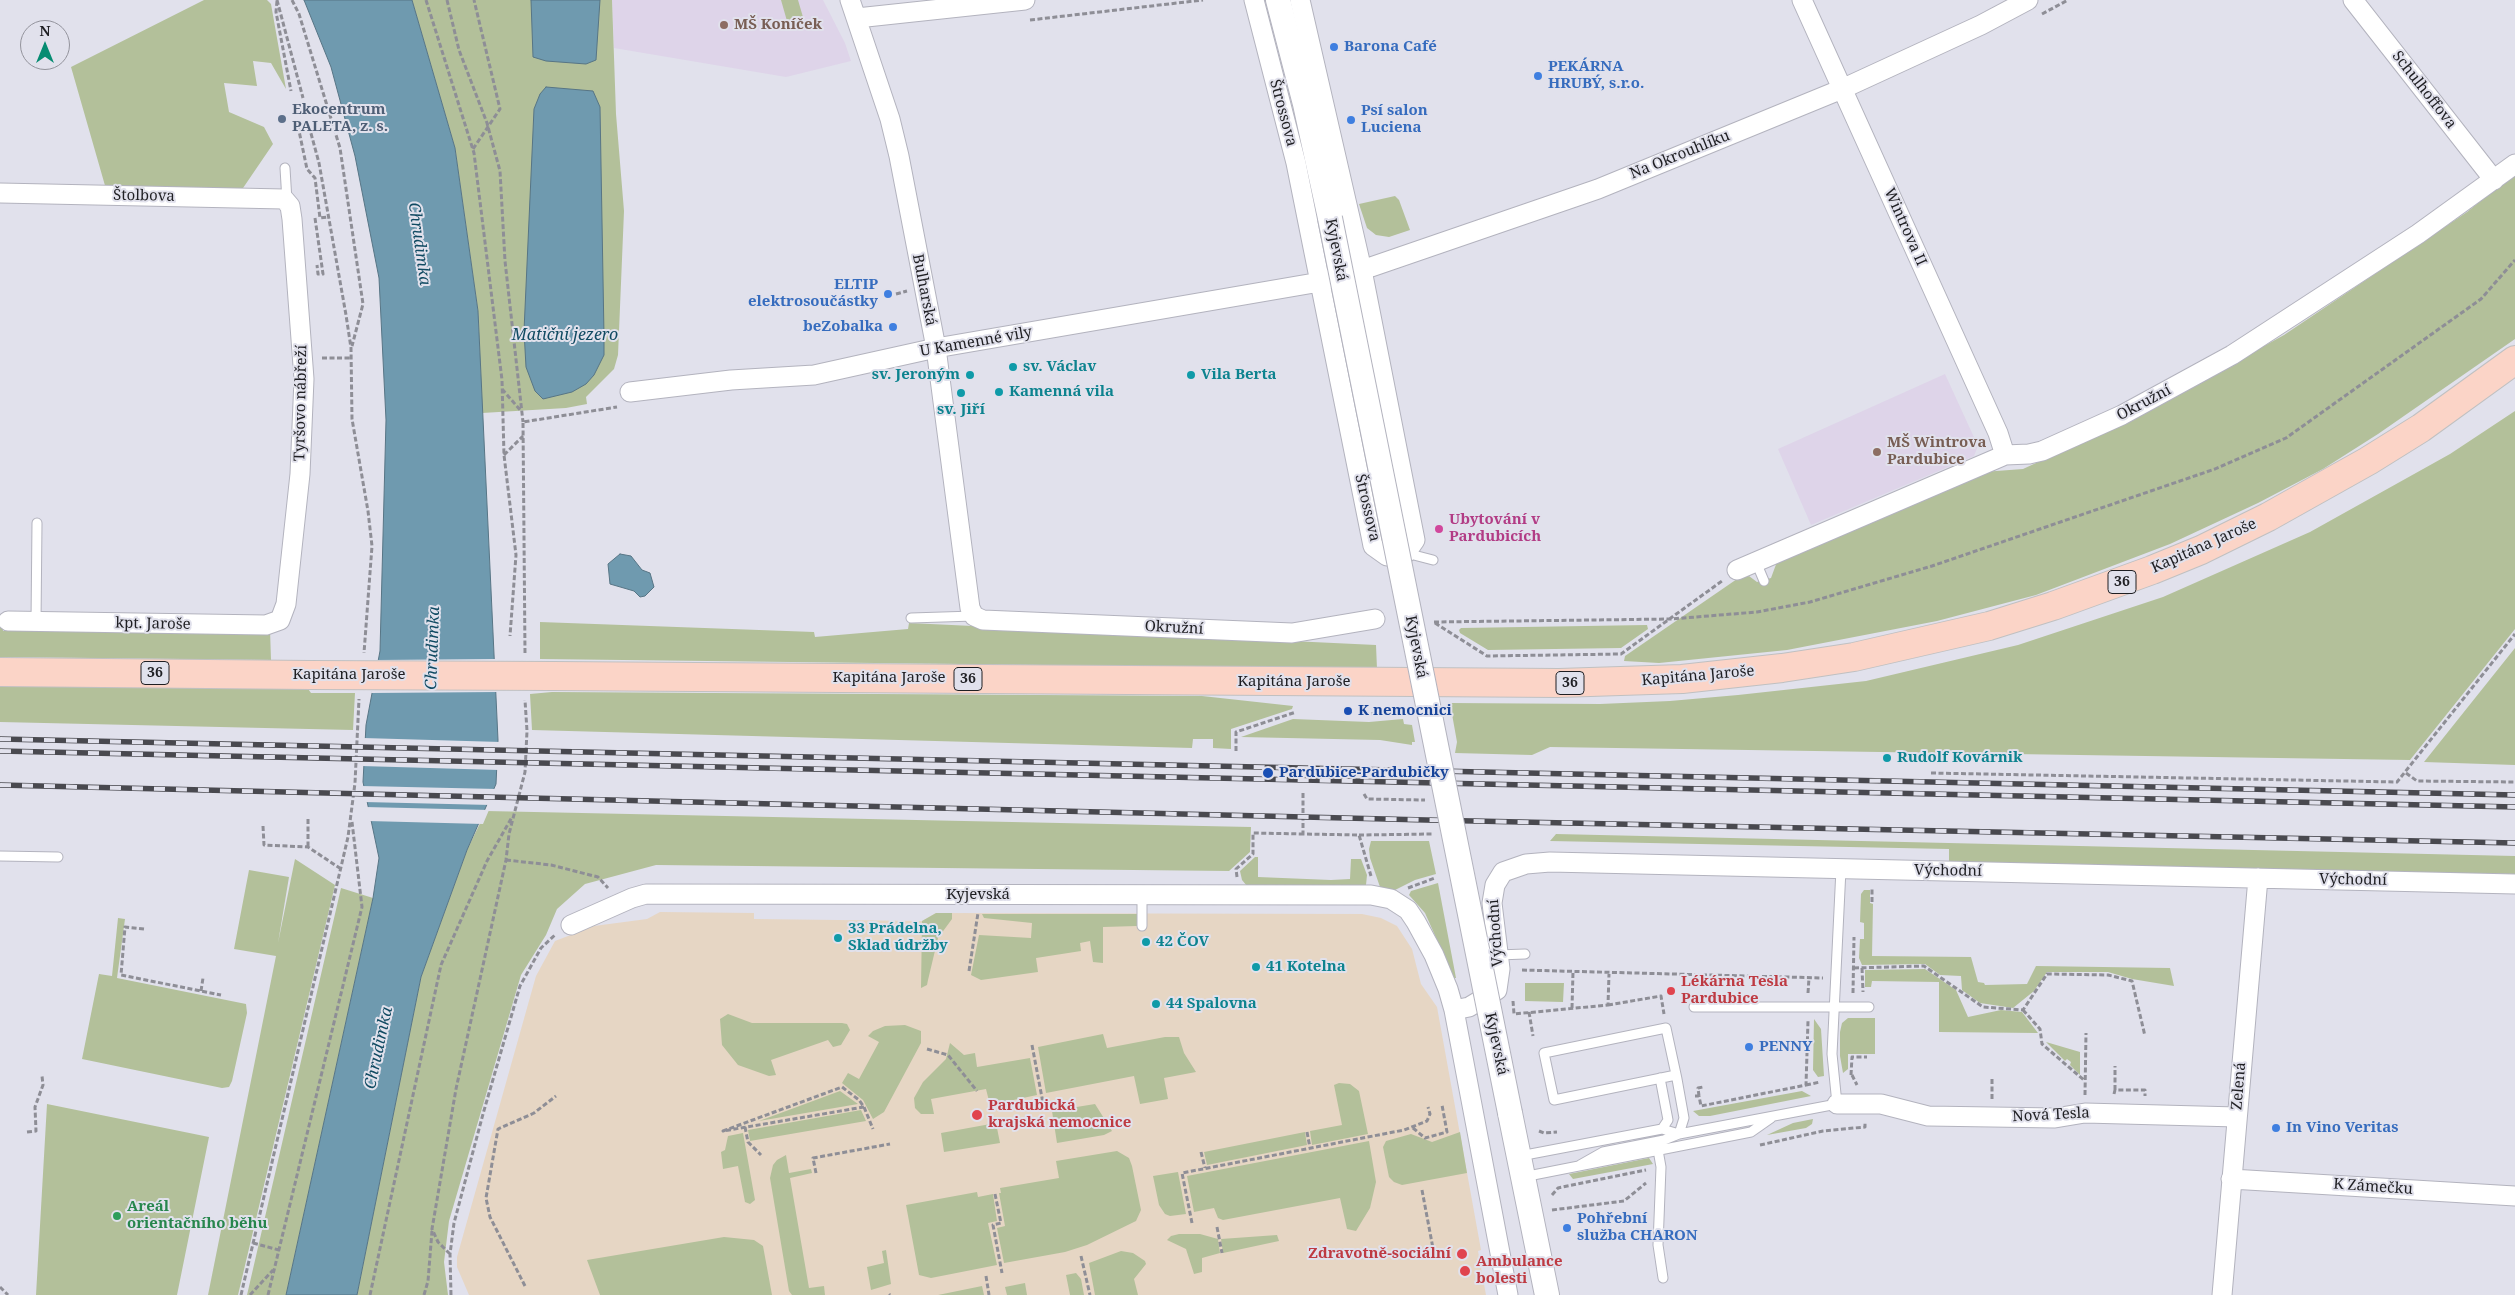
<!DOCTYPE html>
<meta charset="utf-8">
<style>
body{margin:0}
#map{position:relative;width:2515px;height:1295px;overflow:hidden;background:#e1e1ec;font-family:"Noto Serif",serif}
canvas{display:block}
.north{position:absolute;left:20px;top:20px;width:50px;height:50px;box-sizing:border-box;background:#e1e1ec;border:1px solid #93939c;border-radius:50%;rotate:0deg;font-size:14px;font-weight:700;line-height:20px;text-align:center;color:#1f1f23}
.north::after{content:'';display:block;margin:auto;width:18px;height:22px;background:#068c72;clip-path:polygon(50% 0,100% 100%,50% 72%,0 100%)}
</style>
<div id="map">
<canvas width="2515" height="1295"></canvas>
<div class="north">N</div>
</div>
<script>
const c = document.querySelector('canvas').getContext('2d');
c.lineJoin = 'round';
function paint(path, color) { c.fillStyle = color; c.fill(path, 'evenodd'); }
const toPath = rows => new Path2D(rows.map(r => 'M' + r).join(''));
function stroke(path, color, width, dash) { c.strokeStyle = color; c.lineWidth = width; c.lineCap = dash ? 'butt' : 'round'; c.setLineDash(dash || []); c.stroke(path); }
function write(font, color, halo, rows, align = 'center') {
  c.font = font + ' "Noto Serif",serif'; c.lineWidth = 4; c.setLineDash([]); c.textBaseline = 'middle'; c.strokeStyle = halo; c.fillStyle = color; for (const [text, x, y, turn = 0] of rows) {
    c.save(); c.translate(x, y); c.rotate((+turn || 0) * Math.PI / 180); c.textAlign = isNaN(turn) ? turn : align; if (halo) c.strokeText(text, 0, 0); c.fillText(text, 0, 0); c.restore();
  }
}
paint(toPath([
 [612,0,823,0,845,43,851,61,786,77,614,48],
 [1945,374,1978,446,1974,456,1811,525,1778,449]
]), '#ded4e9');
paint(toPath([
 [660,912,754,913,754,919,922,921,936,913,1362,914,1381,918,1397,926,1412,949,1421,984,1437,1007,1481,1250,1478,1251,1486,1295,469,1295,457,1267,457,1257,536,976,555,941,594,926,647,919]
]), '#e6d6c4');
paint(toPath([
 [204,0,267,0,271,4,286,89,271,63,253,61,257,86,224,83,229,112,264,127,273,144,241,191,106,189,71,67],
 [412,0,612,0,616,114,624,211,618,355,614,369,586,397,587,404,566,408,482,413,478,311,455,148],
 [781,0,798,0,805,24,789,28],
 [2515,173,2515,339,2378,434,2323,469,2258,503,2170,544,2036,595,1937,621,1787,650,1659,663,1624,661,1625,656,1737,579,1749,576,1757,582,1771,578,1778,559,1983,472,2023,469,2036,463,2141,414,2284,335,2467,212],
 [1395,196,1399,200,1410,230,1389,237,1376,235,1367,228,1359,204],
 [2515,411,2515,629,2410,760,1550,747,1532,755,1455,753,1457,742,1450,703,1600,704,1670,701,1738,695,1866,681,2018,645,2163,597,2310,532,2450,454],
 [0,619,2,619,3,631,189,628,270,629,271,660,0,657],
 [540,622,814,632,815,637,908,629,909,623,1376,645,1377,669,540,659],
 [1647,625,1648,629,1621,648,1488,650,1460,633,1459,630,1461,628],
 [2515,648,2515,765,2424,762],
 [0,684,306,686,311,693,355,693,353,730,0,722],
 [552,692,1202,696,1293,706,1292,709,1231,729,1231,749,1213,748,1213,739,1193,739,1192,748,532,730,530,694],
 [1293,719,1369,722,1403,719,1404,724,1412,725,1415,742,1412,742,1412,745,1380,740,1241,737],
 [486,811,1251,827,1250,852,1229,871,656,865,585,884,557,909,546,935,521,975,449,1221,444,1262,448,1295,357,1295,421,977,467,850],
 [1556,834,2515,856,2515,874,1949,864,1949,849,1550,841],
 [1371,841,1429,841,1436,874,1415,880,1395,890,1380,887,1370,858,1369,849],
 [1255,857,1258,857,1258,877,1331,880,1350,879,1351,859,1361,859,1367,875,1366,885,1247,886,1242,880,1240,871],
 [295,859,335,885,238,1295,208,1295,276,956,234,949,249,870,289,877,278,943],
 [1438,883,1456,978,1454,978,1425,913,1409,895,1411,891],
 [341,888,373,898,286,1295,247,1295],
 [1864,890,1870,890,1870,903,1873,904,1872,956,1971,957,1978,982,1984,983,1985,985,2027,984,2036,966,2170,968,2174,986,2132,979,2108,972,2047,972,2034,991,2013,1008,1980,1003,1962,990,1961,976,1940,975,1925,964,1862,965,1859,958,1860,939,1864,939,1864,923,1860,922,1861,894],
 [936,913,952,913,952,919,938,938,928,980,927,985,921,988,922,921],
 [982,914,1137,914,1137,926,1103,927,1103,963,1093,962,1090,941,1080,943,1081,951,1036,958,1038,972,981,980,971,975,979,935,1031,938,1032,923,984,918],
 [118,918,125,919,117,978,246,1004,247,1013,232,1081,229,1087,222,1088,82,1059,99,974,112,976],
 [1925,969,1956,990,1968,1017,2001,1010,2022,1012,2038,1033,1939,1032,1939,982,1872,981,1871,987,1865,987,1865,970],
 [1525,983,1564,983,1563,1002,1525,1001],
 [728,1014,752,1023,842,1023,847,1024,850,1030,841,1045,833,1047,828,1040,771,1060,776,1075,769,1076,738,1065,722,1045,720,1019],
 [1848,1018,1875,1018,1875,1054,1848,1054,1848,1069,1843,1073,1840,1056,1840,1032,1842,1023],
 [1814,1019,1821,1029,1824,1076,1818,1077,1813,1070],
 [905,1025,921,1031,921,1043,884,1112,873,1119,863,1100,842,1083,848,1073,859,1079,879,1042,868,1036,873,1031,885,1026],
 [1103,1034,1107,1048,1165,1037,1179,1037,1184,1053,1196,1072,1164,1078,1168,1099,1140,1104,1134,1076,1046,1093,1038,1047],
 [2046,1042,2080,1052,2080,1075,2070,1065,2071,1062,2067,1059,2065,1061],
 [950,1043,964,1055,975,1053,977,1067,1030,1058,1037,1095,990,1105,986,1089,931,1099,934,1114,921,1114,915,1108,914,1098,923,1082,946,1059],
 [1339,1083,1350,1084,1359,1091,1368,1134,1312,1145,1310,1131,1342,1125,1334,1085],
 [840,1091,858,1104,759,1121],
 [1802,1091,1811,1096,1710,1116,1699,1116,1693,1111],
 [47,1104,209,1137,177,1295,36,1295],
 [1095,1104,1112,1131,1104,1135,1057,1143,1052,1111],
 [861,1110,866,1121,750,1141,748,1130],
 [1813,1119,1812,1124,1806,1128,1767,1135,1793,1123],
 [996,1123,1000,1143,944,1152,941,1133],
 [1305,1132,1307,1145,1207,1165,1204,1152],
 [1460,1132,1467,1173,1402,1185,1394,1182,1389,1177,1383,1147,1386,1141,1411,1134,1432,1142],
 [743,1133,755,1200,750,1204,745,1202,738,1166,723,1169,721,1152,725,1150,728,1136],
 [1369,1141,1376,1182,1370,1208,1356,1231,1347,1229,1340,1198,1223,1220,1218,1218,1214,1208,1194,1212,1187,1176],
 [1117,1151,1129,1158,1132,1166,1141,1210,1136,1221,1087,1245,1065,1252,1004,1263,997,1228,1005,1226,999,1193,1001,1193,1000,1188,1059,1178,1056,1161],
 [786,1155,789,1173,811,1169,812,1173,790,1178,809,1288,824,1286,825,1295,792,1295,789,1291,770,1178,773,1165,777,1160],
 [1649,1158,1653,1164,1573,1179,1569,1174],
 [1178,1172,1186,1214,1170,1216,1165,1214,1159,1205,1153,1176],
 [977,1192,978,1197,993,1194,997,1221,988,1223,997,1265,931,1278,919,1275,906,1205],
 [1179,1234,1200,1234,1218,1239,1220,1253,1202,1258,1202,1272,1194,1274,1186,1249,1167,1240,1171,1236],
 [1277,1235,1279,1241,1223,1253,1221,1239],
 [724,1237,754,1240,763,1246,772,1295,600,1295,587,1260],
 [886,1250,891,1284,871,1290,867,1267,884,1263,882,1251],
 [1121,1251,1133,1253,1145,1261,1146,1264,1134,1279,1138,1295,1095,1295,1089,1263],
 [1076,1273,1081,1279,1084,1295,1070,1295,1066,1275],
 [1025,1283,1027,1295,1007,1295,1005,1287],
 [982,1286,984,1295,938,1295]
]), '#b3c09a');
const water = toPath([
 [304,0,412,0,455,148,478,311,498,740,496,784,467,850,421,977,357,1295,286,1295,373,898,379,858,363,782,366,725,380,651,386,420,379,278,355,156,331,67,304,0],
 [531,0,600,0,596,60,586,64,546,61,533,57,531,0],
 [546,87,593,91,600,107,604,336,604,355,594,375,586,384,572,392,543,399,535,391,526,367,524,331,534,109,540,94,546,87],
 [620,554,631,556,642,570,650,573,654,587,645,596,640,597,634,591,610,584,608,564,620,554]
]);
paint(water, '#6f9aaf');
stroke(water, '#577585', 1);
paint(toPath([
 [496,659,498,692,371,693,376,660],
 [363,738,501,742,499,770,361,766],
 [361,786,497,789,491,805,364,802],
 [365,807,489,810,483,824,368,821]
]), '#e1e1ec');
const service = toPath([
 [285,168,287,201],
 [1406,553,1433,560],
 [1756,562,1764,581],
 [911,618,974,616],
 [36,622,37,523],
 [0,856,58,857],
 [1142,926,1142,895],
 [1498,955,1525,954],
 [1694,1007,1869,1007],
 [1676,1075,1554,1100,1544,1053,1666,1028,1677,1079,1684,1118,1679,1134],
 [1660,1078,1668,1120,1662,1129],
 [1658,1150,1661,1167,1658,1245,1663,1278],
 [1520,1156,1662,1129,1679,1134],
 [1580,1165,1603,1152,1664,1140,1679,1134,1837,1104,1832,1054,1841,869],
 [1523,1177,1751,1132,1771,1118]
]);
const minor = toPath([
 [850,0,890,119,899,156,936,348,970,608,974,616,983,620,1292,633,1375,619],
 [1254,0,1296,163,1373,546,1387,556,1406,553,1415,540,1362,270,1300,0],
 [1802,0,1998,433,2005,455],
 [2353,0,2494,180],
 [857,18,1025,0],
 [0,193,284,199,290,206,292,219,304,379,300,474,286,604,280,620,266,625,8,621],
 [630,392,731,380,814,375,936,348,1320,282,1371,267,1598,189,1842,89,1981,25,2028,0],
 [1737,570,2005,455,2029,454,2042,451,2122,415,2232,355,2418,234,2515,164],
 [571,925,632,898,646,894,1371,895,1391,899,1408,910,1416,922,1434,955,1448,989,1454,1010,1508,1295],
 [1454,1010,1469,1007,1497,990,1500,969,1492,903,1495,885,1503,872,1526,864,1550,862,2515,884],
 [1837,1104,1881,1104,1928,1116,2055,1118,2085,1113,2237,1117],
 [2231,1179,2515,1196],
 [2222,1295,2258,878]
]);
const tertiary = toPath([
 [1278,0,1305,104,1330,218],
 [1510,1113,1547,1295]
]);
const primary = toPath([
 [0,672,311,675],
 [552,676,1559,683,1682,679,1782,668,1854,657,1989,626,2053,606,2152,570,2201,550,2268,517,2368,461,2421,428,2515,360]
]);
stroke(service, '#b3b3be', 11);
stroke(minor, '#b3b3be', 21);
stroke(tertiary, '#b3b3be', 26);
stroke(primary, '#c0c0c1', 30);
stroke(toPath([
 [277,0,303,98],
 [292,0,299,14,340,148,363,304,352,346],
 [426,0,474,153,502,380,504,455,516,555,510,636],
 [447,0,459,50,487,123,500,171,505,261,523,422],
 [277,1,276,12,291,91],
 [2042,14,2068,0],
 [1030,20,1203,0],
 [298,126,307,169,315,178,320,218,328,217],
 [309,126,319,163,346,315,351,348,352,419,368,511,372,546,364,653],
 [473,149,500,109,474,0],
 [315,218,323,274,318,274,317,265],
 [896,294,907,291],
 [322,358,351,358],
 [502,389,521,411],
 [504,455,523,436],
 [1434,622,1671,619,1757,612,1810,602,1932,566,2215,469,2286,438,2481,299,2515,260],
 [1435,623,1487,656,1621,654,1722,581],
 [525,653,523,422,617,407],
 [1364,714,1407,713],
 [1236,751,1236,732,1296,712],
 [1931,773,2397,782,2515,634],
 [2406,773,2417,781,2515,782],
 [1303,793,1303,834,1359,835,1371,876],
 [1364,794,1367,799,1425,800],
 [308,819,308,847],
 [263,826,264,845,308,847,341,869],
 [1359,835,1433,834],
 [506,860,551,865,598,877,608,888],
 [1237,877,1236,869,1253,854,1253,833,1303,834],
 [1408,888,1435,878],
 [1872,902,1872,887],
 [144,929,125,927,121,975,221,995],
 [1854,968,1924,966,1983,1007,2023,1010,2047,974,2108,975,2132,981,2145,1036],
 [1862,968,1863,992],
 [1522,970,1823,978],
 [969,971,978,913],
 [201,991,203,978],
 [1808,993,1809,978],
 [1853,993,1854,937],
 [1513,1001,1514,1014,1608,1005,1609,974],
 [1608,1005,1661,996,1664,1014],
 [1572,1008,1573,972],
 [2023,1010,2040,1029,2042,1044,2085,1081],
 [1529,1012,1533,1036],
 [1032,1045,1043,1103],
 [927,1049,948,1055,977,1091],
 [1851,1075,1852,1057,1867,1057],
 [1852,1075,1857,1085],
 [1806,1085,1820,1082],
 [2115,1090,2115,1066],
 [2114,1094,2115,1090,2145,1090,2145,1096],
 [2085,1095,2086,1033],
 [1695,1096,1699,1096,1701,1106,1806,1085,1808,1021],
 [1699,1096,1698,1088,1703,1087],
 [1992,1099,1992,1078],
 [864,1107,723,1131,842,1087,859,1100,864,1107,873,1129],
 [745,1127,748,1142,761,1155],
 [1413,1128,1425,1138,1447,1132,1442,1105],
 [1539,1131,1544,1133,1557,1132],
 [27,1132,36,1131,35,1107,43,1085,42,1076],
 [1307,1132,1310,1148],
 [1760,1145,1823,1131,1865,1127,1865,1122],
 [1201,1152,1205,1168],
 [816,1173,813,1158,890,1144],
 [1422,1190,1435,1259],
 [995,1194,1001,1223,993,1225,1002,1273],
 [1552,1195,1558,1188,1646,1170],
 [1552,1210,1624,1201,1646,1183],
 [1192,1223,1182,1173,1404,1130,1427,1121,1430,1114,1428,1107],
 [1217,1227,1222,1253],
 [253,1243,279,1250],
 [450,1254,438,1242,432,1229,456,1089,506,860,509,834,525,772,527,731,525,700],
 [1081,1256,1090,1295],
 [986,1276,989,1295],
 [525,1286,490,1217,486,1198,498,1129,534,1113,556,1096],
 [0,1287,8,1295],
 [889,1294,890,1295],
 [241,1295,348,837,355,783,359,699],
 [250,1295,273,1270],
 [268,1295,362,907,352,822],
 [370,1295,441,965,487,861,512,817],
 [424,1295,428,1281,432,1231],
 [451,1295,450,1254,454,1223,483,1114,520,986,541,948,556,934]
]), '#8e8e96', 3, [5, 2.5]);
stroke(service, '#fff', 9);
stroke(minor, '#fff', 19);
stroke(tertiary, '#fff', 24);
stroke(primary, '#fbd4c7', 28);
const rail = toPath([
 [0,739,2515,795],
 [0,751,2515,807],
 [0,785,1426,820,2515,843]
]);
stroke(rail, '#49494f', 5.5);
stroke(rail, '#e1e1ec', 4, [11]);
const tertiaryBridge = toPath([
 [1330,218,1510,1113]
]);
const primaryBridge = toPath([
 [311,675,552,676]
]);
stroke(tertiaryBridge, '#b3b3be', 26, []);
stroke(primaryBridge, '#c0c0c1', 30, []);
stroke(tertiaryBridge, '#fff', 24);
stroke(primaryBridge, '#fbd4c7', 28);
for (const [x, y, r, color] of [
 [724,25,5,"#8d6e63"],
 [1334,47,5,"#3f7fe0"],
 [1538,76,5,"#3f7fe0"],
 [282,119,5,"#5c6f8a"],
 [1351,120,5,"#3f7fe0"],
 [888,294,5,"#3f7fe0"],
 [893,327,5,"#3f7fe0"],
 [1013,367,5,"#0f9aa8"],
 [970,375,5,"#0f9aa8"],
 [1191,375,5,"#0f9aa8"],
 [999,392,5,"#0f9aa8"],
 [961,393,5,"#0f9aa8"],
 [1877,452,5,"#8d6e63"],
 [1439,529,5,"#d1479c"],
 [1348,711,5,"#1a4fb4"],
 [1887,758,5,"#0f9aa8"],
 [1268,773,6,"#1a4fb4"],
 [838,938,5,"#0f9aa8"],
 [1146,942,5,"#0f9aa8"],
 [1256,967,5,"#0f9aa8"],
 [1671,991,5,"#e0444e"],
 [1156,1004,5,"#0f9aa8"],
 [1749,1047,5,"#3f7fe0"],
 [977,1115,6,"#e0444e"],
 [2276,1128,5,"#3f7fe0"],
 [117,1216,5,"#2e9e5b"],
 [1567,1228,5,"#3f7fe0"],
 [1462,1254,6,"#e0444e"],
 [1465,1271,6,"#e0444e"]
]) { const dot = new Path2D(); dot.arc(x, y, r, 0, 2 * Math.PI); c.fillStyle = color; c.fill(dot); stroke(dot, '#e1e1ec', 2); }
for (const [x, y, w] of [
 [2122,582,28],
 [155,673,28],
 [968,679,28],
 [1570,683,28]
]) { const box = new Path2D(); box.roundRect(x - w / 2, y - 11.5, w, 23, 4); c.fillStyle = '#e1e1ec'; c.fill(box); stroke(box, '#1f1f23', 1); }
write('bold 14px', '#1f1f23', null, [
 ["36",2122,582],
 ["36",155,673],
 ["36",968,679],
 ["36",1570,683]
]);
write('bold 15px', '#785e54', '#e1e1ec', [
 ["MŠ Koníček",734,25],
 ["MŠ Wintrova",1887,443],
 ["Pardubice",1887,460]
], 'left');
write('bold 15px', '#366cbe', '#e1e1ec', [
 ["Barona Café",1344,47],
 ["PEKÁRNA",1548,67],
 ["HRUBÝ, s.r.o.",1548,84],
 ["Psí salon",1361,111],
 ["Luciena",1361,128],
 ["ELTIP",878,285,"right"],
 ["elektrosoučástky",878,302,"right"],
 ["beZobalka",883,327,"right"],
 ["PENNY",1759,1047],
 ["In Vino Veritas",2286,1128],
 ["Pohřební",1577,1219],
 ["služba CHARON",1577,1236]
], 'left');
write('15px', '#1f1f23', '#e1e1ec', [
 ["Schulhoffova",2424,90,52],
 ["Štrossova",1283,113,75],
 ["Na Okrouhlíku",1680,155,-22],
 ["Štolbova",144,196,1],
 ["Wintrova II",1905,227,66],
 ["Kyjevská",1336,250,79],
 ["Bulharská",924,290,79],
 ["U Kamenné vily",976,342,-10],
 ["Tyršovo nábřeží",301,403,-89],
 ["Okružní",2144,403,-28],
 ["Štrossova",1367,508,77],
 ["Kapitána Jaroše",2204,546,-24],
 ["kpt. Jaroše",153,624,1],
 ["Okružní",1174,628,3],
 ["Kyjevská",1416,647,79],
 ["Kapitána Jaroše",349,675],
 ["Kapitána Jaroše",1698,676,-5],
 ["Kapitána Jaroše",889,678],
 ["Kapitána Jaroše",1294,682],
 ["Východní",1948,871,1],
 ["Východní",2353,880,1],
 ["Kyjevská",978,895],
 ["Východní",1496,933,-94],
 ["Kyjevská",1496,1044,78],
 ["Zelená",2239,1086,-85],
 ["Nová Tesla",2051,1115,-3],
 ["K Zámečku",2373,1187,4]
]);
write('bold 15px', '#4e5e75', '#e1e1ec', [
 ["Ekocentrum",292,110],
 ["PALETA, z. s.",292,127]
], 'left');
write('bold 15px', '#0d838f', '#e1e1ec', [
 ["sv. Václav",1023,367],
 ["sv. Jeroným",960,375,"right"],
 ["Vila Berta",1201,375],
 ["Kamenná vila",1009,392],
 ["sv. Jiří",961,410,"center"],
 ["Rudolf Kovárnik",1897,758],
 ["33 Prádelna,",848,929],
 ["Sklad údržby",848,946],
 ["42 ČOV",1156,942],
 ["41 Kotelna",1266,967],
 ["44 Spalovna",1166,1004]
], 'left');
write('bold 15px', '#b23c85', '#e1e1ec', [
 ["Ubytování v",1449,520],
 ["Pardubicích",1449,537]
], 'left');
write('bold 15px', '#164399', '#e1e1ec', [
 ["K nemocnici",1358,711],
 ["Pardubice-Pardubičky",1279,773]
], 'left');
write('bold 15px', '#be3a42', '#e1e1ec', [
 ["Lékárna Tesla",1681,982],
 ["Pardubice",1681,999],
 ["Pardubická",988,1106],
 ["krajská nemocnice",988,1123],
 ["Zdravotně-sociální",1451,1254,"right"],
 ["Ambulance",1476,1262],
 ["bolesti",1476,1279]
], 'left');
write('bold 15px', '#27864d', '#e1e1ec', [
 ["Areál",127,1207],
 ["orientačního běhu",127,1224]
], 'left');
write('italic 16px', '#104a62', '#e1e1ec', [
 ["Chrudimka",419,244,82],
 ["Matiční jezero",565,335],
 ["Chrudimka",433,648,-88],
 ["Chrudimka",379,1048,-78]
]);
</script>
